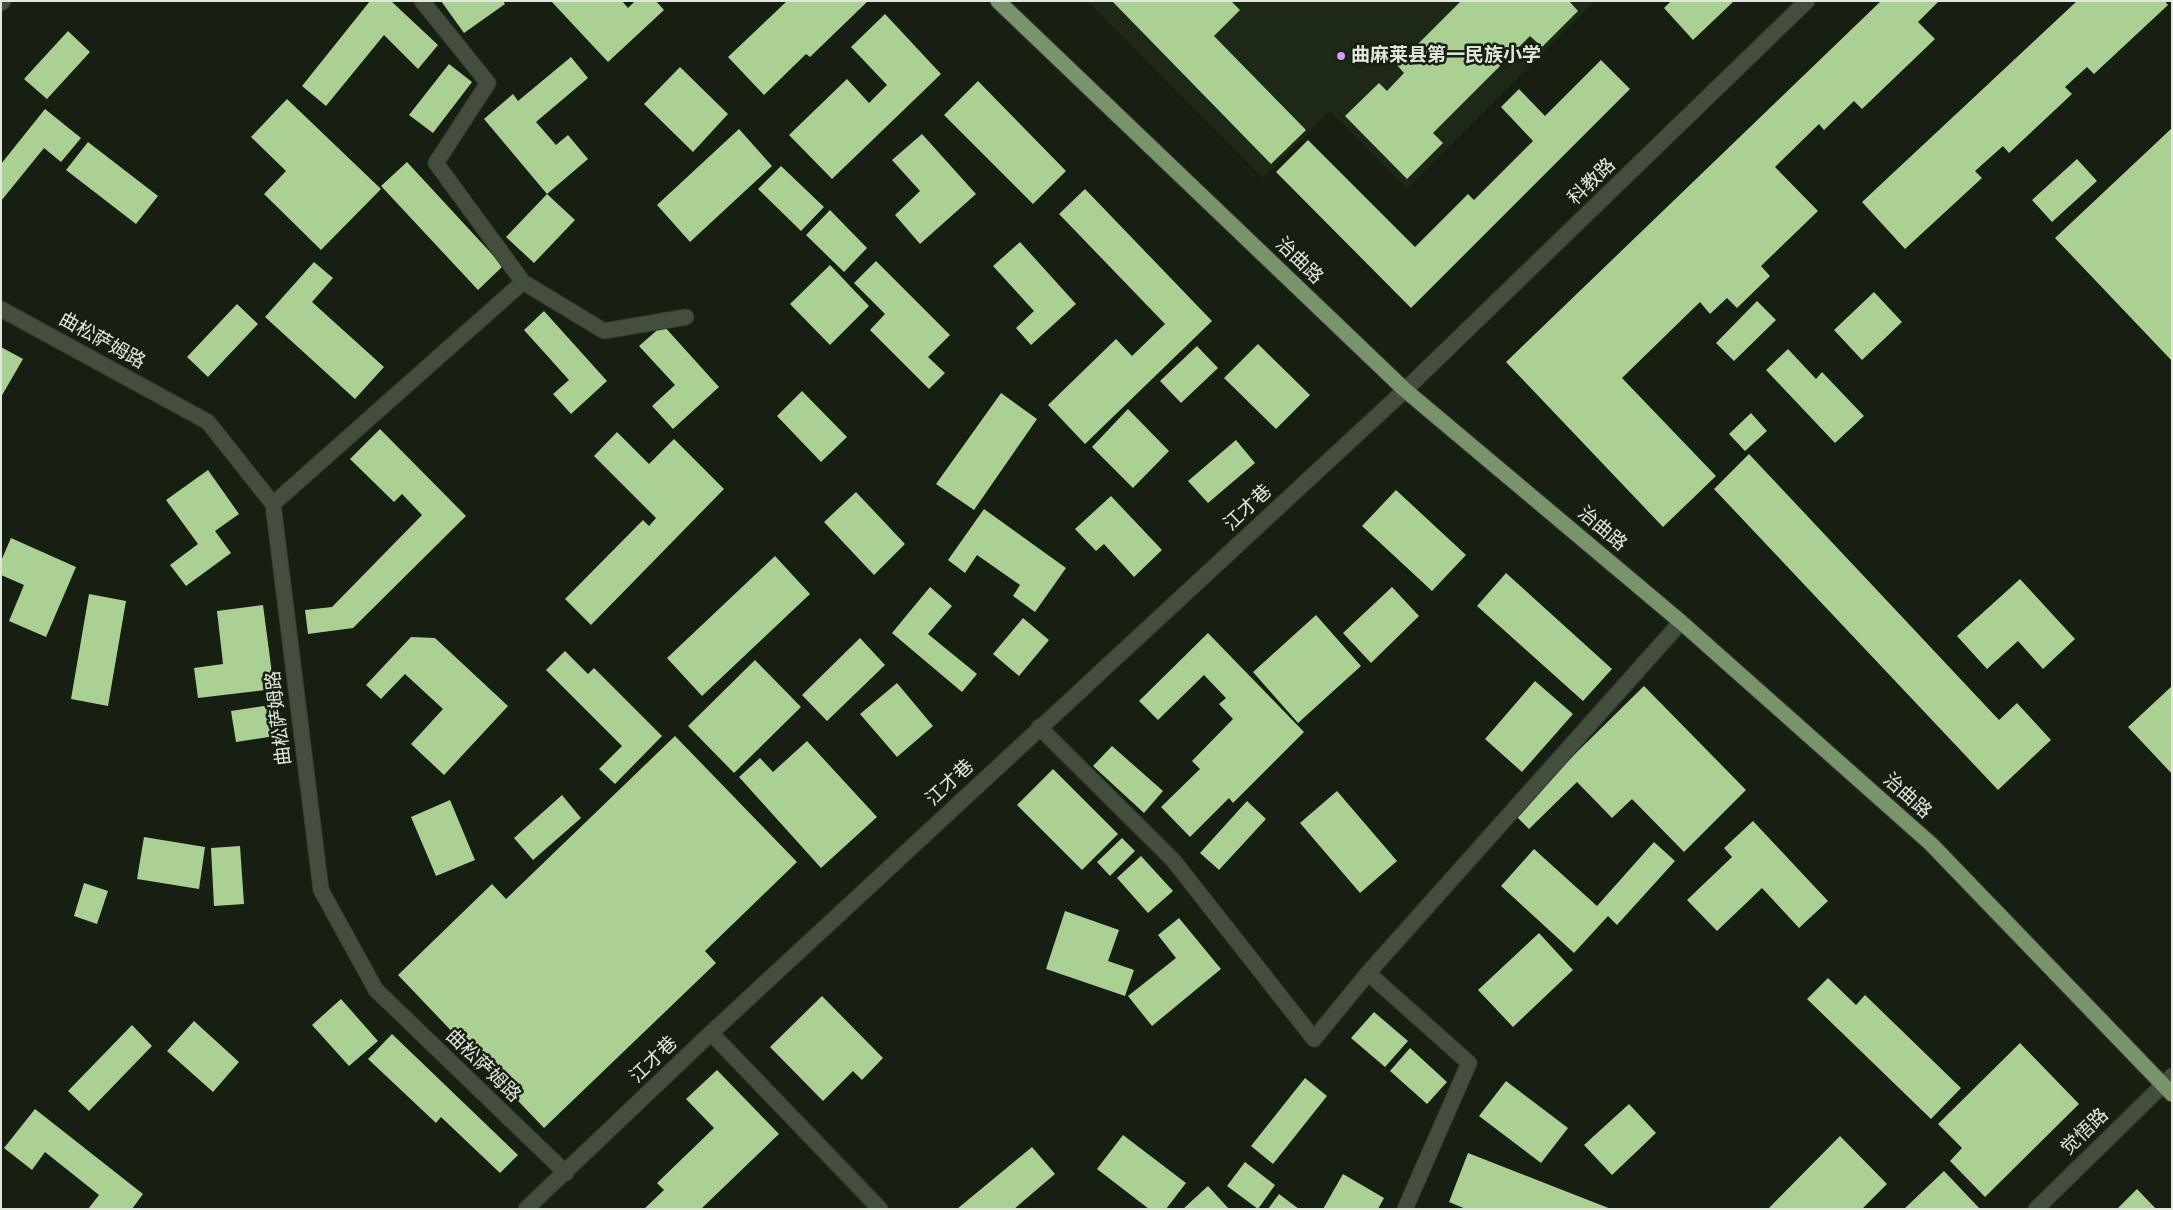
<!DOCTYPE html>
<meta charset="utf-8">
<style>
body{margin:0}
#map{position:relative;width:2173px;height:1210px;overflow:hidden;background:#171f12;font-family:"PT Sans Narrow",sans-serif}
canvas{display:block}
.frame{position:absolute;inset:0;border:2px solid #e1e7de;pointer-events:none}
</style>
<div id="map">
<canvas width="2173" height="1210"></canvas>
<div class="frame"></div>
</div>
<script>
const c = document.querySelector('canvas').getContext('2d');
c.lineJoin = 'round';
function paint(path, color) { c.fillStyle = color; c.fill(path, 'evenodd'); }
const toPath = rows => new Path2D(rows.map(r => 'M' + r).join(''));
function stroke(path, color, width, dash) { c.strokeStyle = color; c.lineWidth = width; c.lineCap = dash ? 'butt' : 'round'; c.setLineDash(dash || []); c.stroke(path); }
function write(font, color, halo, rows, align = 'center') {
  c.font = font + ' "PT Sans Narrow","Noto Sans SC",sans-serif'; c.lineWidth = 5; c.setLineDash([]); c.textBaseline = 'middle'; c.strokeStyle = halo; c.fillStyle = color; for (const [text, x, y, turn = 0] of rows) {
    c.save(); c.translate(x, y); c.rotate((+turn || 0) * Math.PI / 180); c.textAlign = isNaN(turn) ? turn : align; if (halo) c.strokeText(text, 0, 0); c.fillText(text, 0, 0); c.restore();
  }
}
paint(toPath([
 [1087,1,1595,1,1407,189,1330,111,1263,178]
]), '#1d2816');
paint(toPath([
 [370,1,391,1,438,45,418,69,384,35,326,106,302,86],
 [441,1,503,1,505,4,464,33],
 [551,1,622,1,628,8,635,1,656,1,664,10,608,62],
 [787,1,868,1,810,57,806,54,764,95,728,57],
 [1112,1,1231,1,1240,10,1214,36,1306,130,1271,164],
 [1461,1,1569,1,1578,11,1542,47,1530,36,1433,133,1443,143,1407,179,1345,116,1379,83,1387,91,1404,73,1397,65],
 [1671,1,1734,1,1693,40,1664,8],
 [1881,1,1939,1,1918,22,1935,39,1862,109,1854,101,1824,130,1819,124,1775,167,1818,211,1761,266,1770,276,1737,308,1727,298,1710,314,1700,302,1622,378,1716,476,1663,527,1506,362],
 [2077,1,2165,1,2168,5,2094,74,2087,67,2065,87,2072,94,2009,153,2003,146,1975,171,1982,178,1905,249,1862,202],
 [885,14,941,74,832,179,789,135,847,79,869,103,887,85,851,47],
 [68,31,90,52,47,99,24,79],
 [571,57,588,78,536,122,556,145,568,135,588,159,547,194,484,119,513,94,518,101],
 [1601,60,1630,89,1411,308,1276,172,1308,140,1415,247,1468,194,1474,200,1533,141,1501,107,1519,89,1545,116],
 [449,64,472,82,433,133,409,115],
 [680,67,728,114,693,152,644,104],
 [978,81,1066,171,1033,204,944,115],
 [287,99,381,189,321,250,264,194,286,171,251,137],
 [45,109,81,138,61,162,44,148,1,201,1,164],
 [2172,128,2172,361,2055,238],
 [739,129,772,166,690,242,657,205],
 [922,134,976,194,920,244,895,215,920,191,892,160],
 [88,142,158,196,136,224,66,170],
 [2077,159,2097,181,2052,222,2032,200],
 [407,162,503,266,478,290,381,186],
 [781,166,824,207,801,231,758,189],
 [1085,189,1212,321,1085,444,1048,405,1116,339,1132,356,1165,324,1059,214],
 [547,194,575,220,534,263,506,237],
 [830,210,867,248,844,272,806,235],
 [1020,242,1076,304,1031,345,1016,328,1034,311,993,266],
 [876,261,950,335,928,357,945,373,929,389,870,330,885,314,854,283],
 [314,262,333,278,312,302,384,367,355,399,265,317],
 [830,265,869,306,830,345,790,304],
 [1874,292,1902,322,1862,360,1834,330],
 [1757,301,1776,320,1734,361,1716,343],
 [237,304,258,324,208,377,187,357],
 [544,311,607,381,571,414,553,394,569,380,524,330],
 [663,325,719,387,673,429,652,406,675,385,639,346],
 [1258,344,1310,395,1276,429,1224,378],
 [1197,346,1218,368,1181,403,1160,381],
 [1,347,23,359,1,397],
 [1788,349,1816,379,1822,372,1864,416,1835,443,1766,370],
 [802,391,847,437,821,462,777,416],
 [1001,393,1037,419,974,510,936,484],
 [1128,409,1169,451,1133,488,1092,447],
 [1751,413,1767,431,1745,451,1729,434],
 [380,429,466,516,353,628,308,634,305,610,332,607,422,515,402,494,394,502,350,459],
 [617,432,649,464,674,439,724,489,591,625,565,599,643,520,649,526,656,518,594,456],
 [1236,440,1255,463,1208,503,1188,481],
 [1749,454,1999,720,2017,703,2051,740,1998,790,1714,489],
 [208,470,239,514,215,531,231,553,186,586,170,565,198,544,166,500],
 [1396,490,1466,555,1432,591,1362,526],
 [856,492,905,544,874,575,824,522],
 [1111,496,1162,550,1134,577,1104,544,1096,551,1075,529],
 [984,509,1066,568,1035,612,1013,596,1020,585,977,555,965,573,948,560],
 [11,538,76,567,46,637,9,621,24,585,1,575,1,561],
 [775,556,810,594,702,696,667,658],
 [1506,573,1612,669,1583,701,1477,606],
 [2020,579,2075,639,2043,669,2018,641,1987,669,1957,636],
 [930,587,952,606,928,634,977,674,962,692,892,633],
 [1392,587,1419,616,1371,663,1343,633],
 [89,594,126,601,108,706,71,699],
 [263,605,274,689,198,698,194,668,223,664,217,611],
 [1316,615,1361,666,1298,723,1253,672],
 [1023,618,1049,640,1019,676,993,654],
 [1208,633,1304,732,1233,803,1229,798,1190,837,1161,807,1200,769,1192,761,1233,719,1219,704,1226,698,1204,675,1158,720,1139,701],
 [411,637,435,638,508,706,444,775,411,744,443,709,405,674,381,699,366,685],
 [860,638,885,665,827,721,802,695],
 [565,651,588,674,594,668,662,736,615,784,599,769,622,746,546,670],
 [755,660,801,707,734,773,688,726],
 [1535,681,1573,714,1522,772,1485,739],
 [897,683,933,726,897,757,860,714],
 [1644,686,1746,790,1684,852,1632,799,1612,818,1577,782,1529,829,1514,814],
 [2172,686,2172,774,2128,727],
 [270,705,275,736,236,742,231,711],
 [675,736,797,862,705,951,716,963,544,1128,398,975,492,884,506,899],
 [807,741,877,817,821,868,739,777,760,758,773,772],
 [1112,746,1163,791,1144,813,1093,766],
 [1053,769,1118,834,1082,870,1017,805],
 [1337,791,1397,861,1360,893,1300,823],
 [562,795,581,818,533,860,514,838],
 [450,800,475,860,436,876,411,817],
 [1247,801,1266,819,1219,870,1200,853],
 [1753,821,1828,901,1799,928,1762,888,1717,931,1687,900,1732,857,1724,848],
 [144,837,205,847,199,889,137,879],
 [1122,838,1135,851,1110,876,1097,862],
 [1654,842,1675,861,1617,925,1608,916,1574,953,1501,886,1534,849,1597,906],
 [240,846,244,904,214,906,211,848],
 [1141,856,1173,891,1148,913,1117,878],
 [84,883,108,891,97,924,74,916],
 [1065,911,1119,930,1108,961,1134,970,1125,996,1046,969],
 [1179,918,1221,969,1152,1026,1128,996,1176,958,1158,935],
 [1539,933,1573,970,1513,1027,1478,990],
 [1828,978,1856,1005,1865,995,1961,1088,1931,1119,1807,999],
 [822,996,883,1058,862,1080,853,1071,823,1101,770,1047],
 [341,999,378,1041,349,1066,312,1025],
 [1374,1012,1408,1041,1385,1067,1351,1038],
 [194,1021,239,1062,213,1092,167,1051],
 [132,1025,152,1046,89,1111,68,1091],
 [392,1034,518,1155,500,1173,441,1117,436,1123,368,1059],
 [2020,1043,2079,1104,1985,1197,1950,1161,1962,1148,1938,1124],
 [1410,1048,1447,1082,1427,1104,1390,1071],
 [717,1070,779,1134,701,1209,644,1209,664,1190,657,1183,714,1128,686,1099],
 [1305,1078,1327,1096,1273,1164,1251,1146],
 [1506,1081,1568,1128,1541,1163,1479,1116],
 [1629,1104,1656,1133,1612,1175,1584,1145],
 [35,1109,143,1194,132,1209,88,1209,99,1195,45,1152,32,1170,4,1148],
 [1123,1135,1186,1183,1166,1209,1149,1209,1097,1169],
 [1840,1136,1887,1184,1862,1209,1768,1209],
 [1032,1147,1055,1174,1014,1209,957,1209],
 [1468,1153,1611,1209,1466,1209,1449,1202],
 [1245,1162,1275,1185,1258,1209,1227,1186],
 [1944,1171,1980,1209,1904,1209],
 [1343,1174,1384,1198,1378,1209,1323,1209],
 [1208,1186,1229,1209,1183,1209],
 [2137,1189,2156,1209,2117,1209],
 [1279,1194,1299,1209,1268,1209]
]), '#aad094');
const minor = toPath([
 [1,3,3,1],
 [523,282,604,331,686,317],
 [1,309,208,422,273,504,321,890,376,990,566,1173],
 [273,504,523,282,436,163,488,83,422,1],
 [1039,727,1173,860,1314,1039,1368,973,1681,622],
 [1368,973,1469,1063,1405,1209],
 [711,1033,880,1209],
 [526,1209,711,1033,1405,390,1807,1],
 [2036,1209,2172,1076]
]);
const major = toPath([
 [998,1,1405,390,1681,622,1931,844,2172,1094]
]);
stroke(minor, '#353a32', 17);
stroke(major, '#353a32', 17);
stroke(minor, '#444e3f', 15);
stroke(major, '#79946a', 15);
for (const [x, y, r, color] of [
 [1341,56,5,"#d59bfb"]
]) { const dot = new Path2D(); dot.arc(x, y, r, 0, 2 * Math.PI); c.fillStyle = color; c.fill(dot); stroke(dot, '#171f12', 2); }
write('bold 19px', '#e1e7de', '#171f12', [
 ["曲麻莱县第一民族小学",1351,56]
], 'left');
write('19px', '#e1e7de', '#171f12', [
 ["科教路",1592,182,-44],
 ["治曲路",1299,261,44],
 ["曲松萨姆路",102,341,29],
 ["江才巷",1248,508,-43],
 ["治曲路",1602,529,40],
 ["曲松萨姆路",279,718,-97],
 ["江才巷",950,783,-43],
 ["治曲路",1907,796,42],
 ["江才巷",654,1060,-44],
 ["曲松萨姆路",483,1066,44],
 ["觉悟路",2085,1132,-44]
]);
</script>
